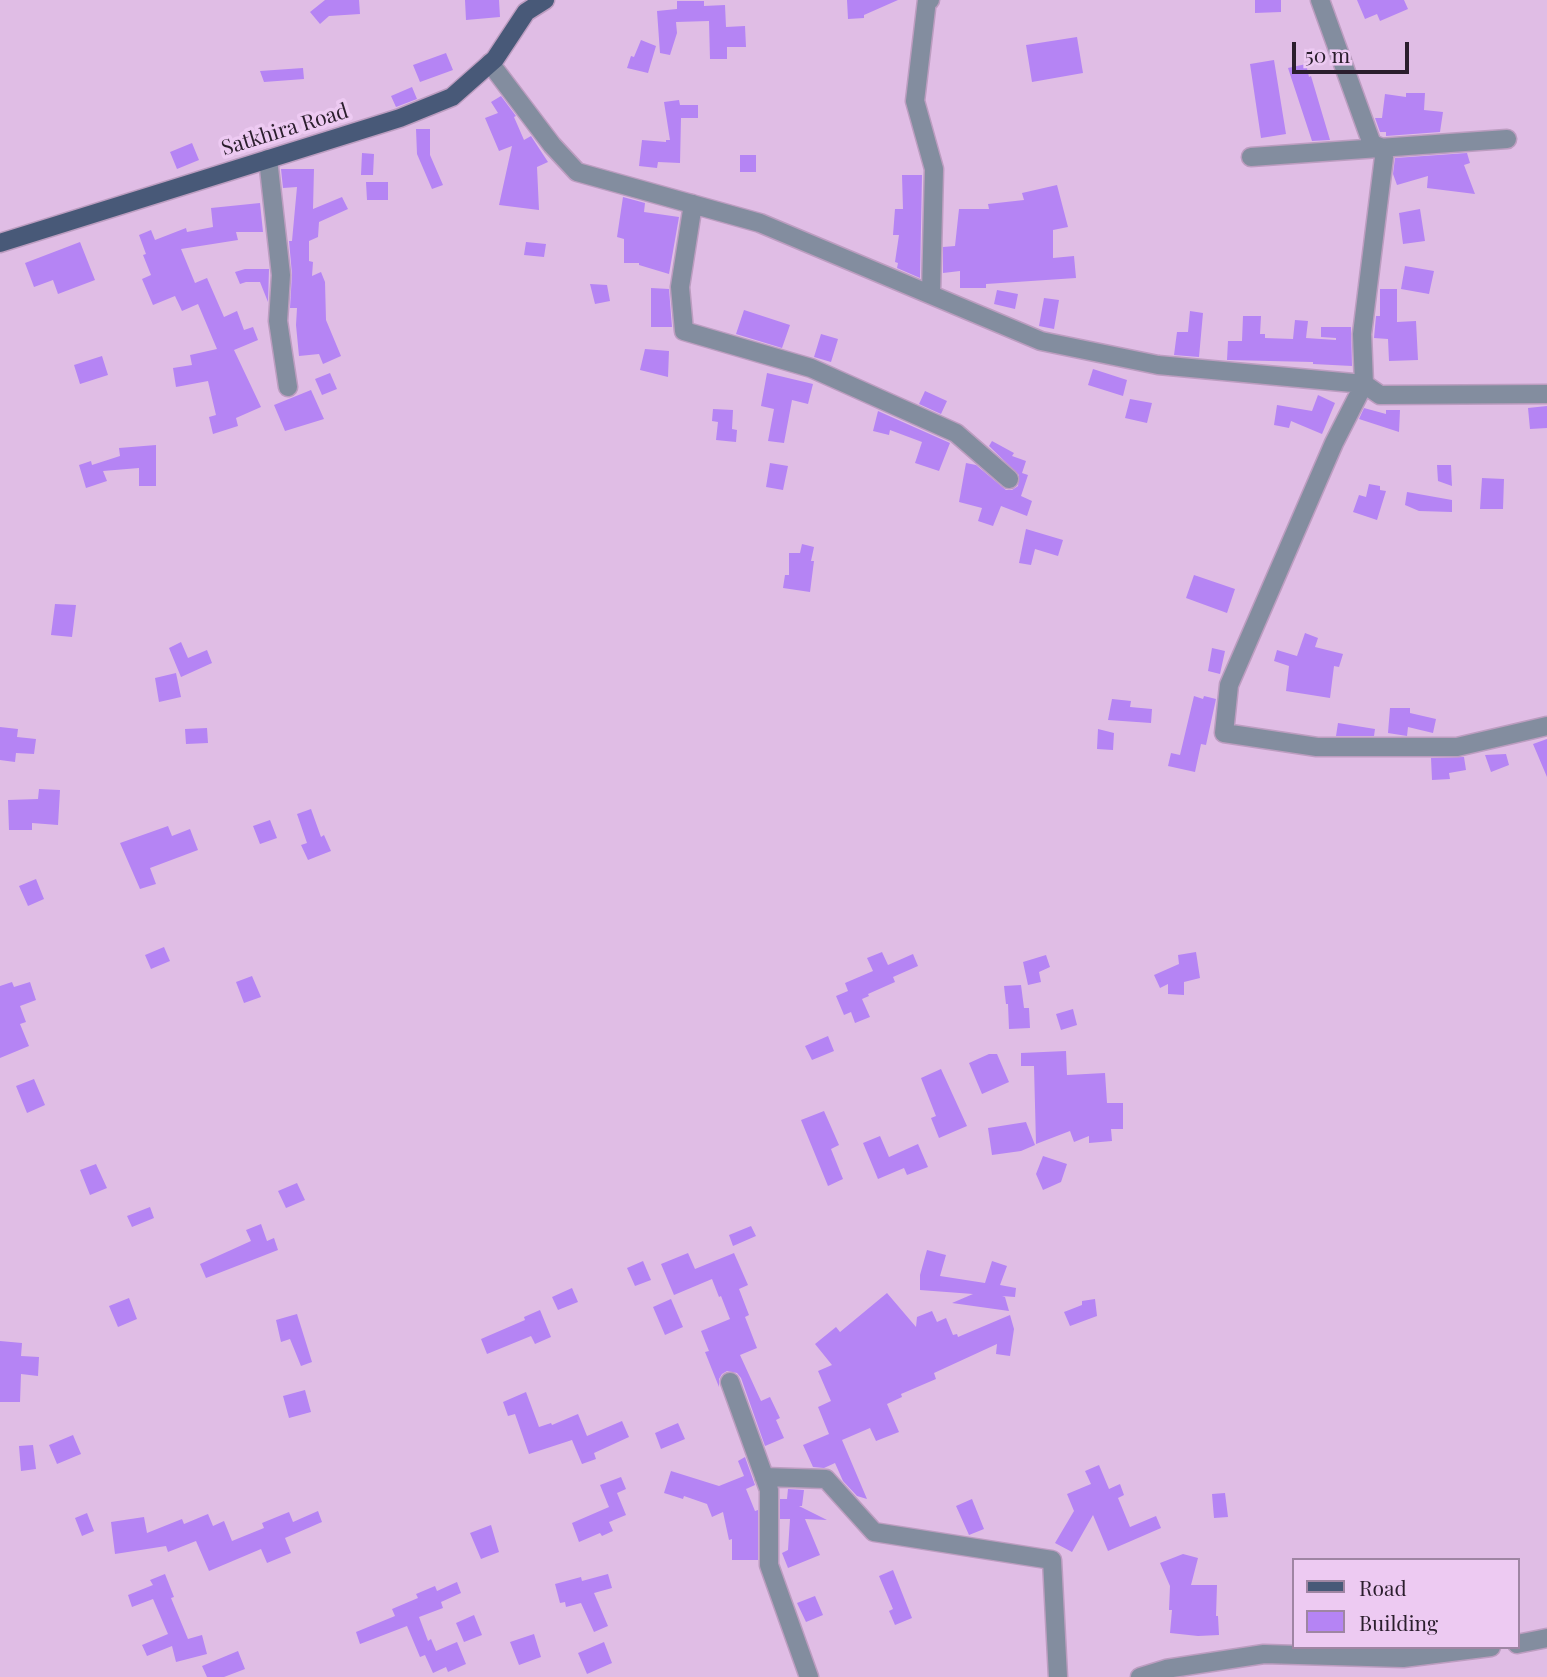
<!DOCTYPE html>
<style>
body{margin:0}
#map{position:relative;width:1547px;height:1677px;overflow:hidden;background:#e0bde5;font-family:"Playfair Display",serif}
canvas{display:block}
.legend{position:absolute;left:1292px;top:1558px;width:228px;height:91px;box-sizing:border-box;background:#edcaf2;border:2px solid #9f85a3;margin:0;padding:9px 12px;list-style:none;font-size:21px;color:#2b1e2d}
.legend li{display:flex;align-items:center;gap:14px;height:35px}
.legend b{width:35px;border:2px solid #9f85a3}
.scale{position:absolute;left:1292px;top:42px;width:117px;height:32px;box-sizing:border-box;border:4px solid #2b1e2d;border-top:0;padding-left:9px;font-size:21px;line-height:24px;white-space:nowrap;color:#2b1e2d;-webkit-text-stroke:5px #edcaf2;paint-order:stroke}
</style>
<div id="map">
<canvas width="1547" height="1677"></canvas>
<ul class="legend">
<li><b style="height:9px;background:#485978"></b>Road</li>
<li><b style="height:19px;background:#b584f4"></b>Building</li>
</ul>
<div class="scale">50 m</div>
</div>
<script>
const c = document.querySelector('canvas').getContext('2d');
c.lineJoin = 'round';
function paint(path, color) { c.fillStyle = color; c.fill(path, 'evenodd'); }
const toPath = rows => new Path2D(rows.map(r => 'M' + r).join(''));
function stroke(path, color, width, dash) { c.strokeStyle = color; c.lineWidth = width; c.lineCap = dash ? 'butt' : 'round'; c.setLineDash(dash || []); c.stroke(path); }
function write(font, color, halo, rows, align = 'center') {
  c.font = font + ' "Playfair Display",serif'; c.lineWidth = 7; c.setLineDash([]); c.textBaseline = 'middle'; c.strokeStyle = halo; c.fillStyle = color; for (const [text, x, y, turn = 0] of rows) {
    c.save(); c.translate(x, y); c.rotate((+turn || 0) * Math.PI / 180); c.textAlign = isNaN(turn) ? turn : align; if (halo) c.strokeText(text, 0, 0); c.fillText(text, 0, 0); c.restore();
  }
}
paint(toPath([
 [325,0,359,0,360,14,329,16,320,24,310,12],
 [465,0,499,0,500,17,466,20],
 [847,0,898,0,864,15,864,18,848,19],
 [1255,0,1281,0,1281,12,1255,13],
 [1357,0,1404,0,1408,9,1380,21,1377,14,1365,19],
 [677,1,704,1,704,6,725,5,726,27,745,26,746,47,727,47,727,59,710,59,709,21,676,22,677,33,670,55,660,53,657,11,677,9],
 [1077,37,1083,73,1032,82,1026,45],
 [641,40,656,46,648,73,627,68,631,56,634,57],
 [446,53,453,70,420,82,413,65],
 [1274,60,1286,134,1261,138,1250,64],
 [1306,64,1309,77,1311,76,1330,140,1312,141,1288,68],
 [303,68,304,79,264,82,260,71],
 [412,87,417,99,396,107,391,96],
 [1406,93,1425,93,1424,110,1443,112,1440,132,1386,136,1386,132,1380,132,1375,118,1382,118,1385,94,1406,97],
 [501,96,516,116,514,117,524,140,531,136,548,162,537,167,539,210,499,205,512,146,499,151,485,118,498,113,491,102],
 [679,100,680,105,698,105,698,118,681,118,680,163,658,162,657,168,639,166,642,140,666,142,666,140,670,140,664,102],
 [416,129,430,129,430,155,443,185,432,189,417,154],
 [192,143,199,160,177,169,170,152],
 [362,153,374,154,373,175,361,175],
 [1467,153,1470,163,1464,165,1475,194,1427,188,1428,176,1397,185,1393,174,1395,158],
 [740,155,756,155,756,172,740,172],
 [281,169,314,169,313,209,342,197,348,209,319,222,318,237,309,241,309,261,313,262,312,276,321,272,325,282,326,320,341,356,323,364,319,354,299,356,296,325,297,308,290,308,292,274,289,241,292,241,297,187,283,188],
 [902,175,922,175,920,278,897,268,898,263,895,262,899,235,893,235,895,209,903,209],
 [366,182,388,182,388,200,367,200],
 [1057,185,1068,227,1053,230,1053,258,1074,256,1076,278,986,284,986,288,960,288,960,271,943,273,943,247,955,246,959,209,989,209,988,204,1024,200,1022,193],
 [623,197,645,203,644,212,679,217,669,274,639,265,639,263,624,263,624,239,617,237],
 [260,203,263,232,236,232,238,240,181,249,195,283,207,278,224,317,237,311,244,330,253,327,258,340,234,350,261,407,236,418,238,426,213,434,209,417,216,415,208,381,176,387,173,368,192,365,190,355,217,349,198,304,182,311,175,296,153,305,142,279,151,275,143,255,146,254,139,235,151,230,155,240,186,228,187,232,213,227,211,208],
 [1420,209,1425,241,1403,244,1399,213],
 [80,242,95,280,58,294,53,280,34,287,25,263],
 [526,242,546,244,544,257,524,255],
 [1405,266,1434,271,1429,294,1401,289],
 [245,269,269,269,268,302,260,282,246,282,240,284,235,272],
 [590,284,607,285,610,301,595,304],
 [651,288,669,289,672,327,651,327],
 [1380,289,1397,289,1397,322,1416,321,1418,360,1389,361,1388,339,1374,338,1376,316,1380,316],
 [997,290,1018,294,1015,309,994,304],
 [1044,298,1059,300,1054,329,1039,326],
 [744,310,790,325,782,348,736,334],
 [1190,311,1203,313,1199,357,1174,355,1177,332,1188,332],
 [1243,316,1261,316,1260,334,1265,334,1265,338,1293,339,1295,320,1308,321,1306,338,1336,340,1336,338,1321,337,1321,327,1351,327,1352,366,1313,364,1313,362,1227,360,1228,341,1242,341],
 [821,334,838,339,831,362,814,357],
 [645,349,669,351,668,377,640,370],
 [102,356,108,375,80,384,74,365],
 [1093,369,1127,380,1123,396,1088,385],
 [330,373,337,389,322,395,315,379],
 [767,373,813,384,808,404,792,400,784,443,768,441,774,409,761,406],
 [311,390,324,419,285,431,274,405],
 [925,391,947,401,941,414,919,404],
 [1318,395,1335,403,1322,434,1291,421,1289,428,1274,425,1277,405,1312,411],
 [1130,399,1152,403,1147,423,1125,418],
 [1547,406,1547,428,1530,429,1528,408],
 [1364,408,1386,414,1386,410,1400,410,1399,432,1359,419],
 [713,409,733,410,732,429,737,430,736,442,716,440,718,422,712,421],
 [878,411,950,443,939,471,915,463,922,442,890,430,889,435,873,431],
 [992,441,1014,453,1012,456,1026,461,1022,473,1028,475,1021,496,1032,501,1027,516,1001,506,993,526,978,521,982,508,959,502,966,463,976,465,1006,490,1012,490,1018,486,1019,475,989,446],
 [156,445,156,486,139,486,139,468,103,471,107,481,86,488,79,465,91,461,92,465,120,456,119,448],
 [770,463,788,466,783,490,766,487],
 [1437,465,1451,465,1452,486,1438,481],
 [1482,478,1504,479,1503,509,1480,509],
 [1369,484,1380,486,1380,490,1386,491,1377,520,1353,512,1359,495,1366,497],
 [1407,492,1452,500,1452,512,1419,511,1405,505],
 [1026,529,1063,540,1058,556,1035,549,1031,565,1019,563],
 [802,544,814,547,811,561,814,561,810,592,783,588,785,575,789,575,789,553,800,553],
 [1194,575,1235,589,1227,613,1186,598],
 [55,604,76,605,72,637,51,635],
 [1305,633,1318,638,1315,647,1343,654,1339,667,1334,666,1330,698,1286,691,1289,666,1274,661,1277,650,1297,656],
 [181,642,188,658,207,650,212,663,181,677,169,648],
 [1212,648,1225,651,1220,674,1208,671],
 [176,673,181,697,159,702,155,678],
 [1194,696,1203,699,1204,696,1216,699,1206,745,1201,744,1195,772,1168,766,1171,753,1180,755],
 [1112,699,1131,701,1130,707,1152,709,1151,723,1108,720],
 [1390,708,1410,708,1410,713,1436,719,1433,733,1408,727,1407,736,1388,733],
 [1338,723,1375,729,1374,736,1336,736],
 [0,727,18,729,17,737,36,739,34,754,16,753,15,762,0,760],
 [207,728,208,743,186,744,185,729],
 [1098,729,1114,733,1113,750,1097,749],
 [1547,739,1547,777,1533,744],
 [1506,754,1509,765,1491,772,1485,755],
 [1464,757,1466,770,1449,773,1450,779,1432,780,1431,758],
 [39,789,60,790,58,825,32,823,32,830,9,830,8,800,38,799],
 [311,809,321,837,324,835,331,851,308,860,301,845,307,843,297,814],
 [270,820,277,838,260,844,253,826],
 [168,826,172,836,190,829,198,850,150,868,156,884,140,889,120,843],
 [36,879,44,899,28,906,19,886],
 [164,947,170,961,151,969,145,955],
 [882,952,888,965,913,954,918,966,893,977,895,982,868,994,869,996,862,999,870,1017,855,1023,851,1012,844,1015,836,996,848,991,845,983,873,971,867,958],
 [1196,952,1200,978,1184,982,1184,995,1168,994,1168,984,1160,988,1154,975,1179,964,1178,955],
 [1046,955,1050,967,1039,972,1041,982,1028,985,1023,962],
 [252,976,261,997,244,1003,236,982],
 [12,982,14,987,30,982,36,1000,20,1006,26,1022,20,1024,29,1046,0,1058,0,986],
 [1021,985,1024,1008,1029,1008,1030,1028,1009,1029,1008,1004,1006,1004,1004,986],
 [1073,1009,1077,1025,1061,1030,1056,1014],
 [828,1036,834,1051,812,1060,805,1046],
 [1066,1051,1067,1075,1105,1073,1107,1103,1123,1103,1123,1129,1111,1129,1112,1141,1089,1143,1089,1136,1074,1142,1070,1131,1036,1144,1034,1066,1021,1066,1021,1053],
 [989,1054,997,1054,1009,1082,982,1094,969,1063],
 [941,1069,967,1126,939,1138,931,1118,936,1116,921,1078],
 [34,1079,45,1105,27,1113,16,1086],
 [824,1111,839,1145,831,1149,843,1179,828,1186,801,1120],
 [1026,1122,1035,1145,1021,1151,992,1155,988,1128],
 [880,1136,889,1157,918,1144,928,1167,907,1175,904,1168,878,1179,863,1143],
 [1043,1156,1067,1164,1061,1182,1043,1190,1036,1174],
 [96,1164,107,1188,90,1195,80,1170],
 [297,1183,305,1200,286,1208,278,1191],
 [150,1207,154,1218,132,1227,127,1216],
 [261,1224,267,1241,274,1238,278,1250,206,1278,200,1264,251,1241,246,1230],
 [751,1226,756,1236,733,1246,729,1235],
 [927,1250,946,1255,940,1276,985,1283,992,1261,1007,1266,1000,1285,1016,1288,1015,1297,1002,1296,1005,1297,1009,1311,952,1303,973,1294,920,1290,920,1275],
 [688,1253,695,1269,734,1253,748,1285,739,1289,749,1315,745,1317,757,1348,740,1355,761,1401,770,1397,780,1418,776,1420,784,1438,765,1446,741,1378,737,1373,727,1371,722,1374,719,1379,719,1387,705,1352,709,1351,701,1331,730,1319,721,1296,719,1297,712,1279,674,1295,661,1264],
 [643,1261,651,1280,635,1286,627,1268],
 [572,1288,578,1302,558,1310,552,1297],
 [887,1293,916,1327,917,1317,932,1311,937,1322,946,1318,953,1335,957,1334,958,1337,1010,1315,1014,1329,1010,1356,996,1354,997,1344,934,1373,936,1379,901,1394,902,1397,887,1404,899,1432,876,1441,870,1428,842,1440,867,1499,857,1496,843,1481,835,1463,824,1468,813,1467,803,1445,829,1434,818,1407,831,1401,818,1371,832,1365,815,1344,836,1327,840,1332],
 [129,1298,137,1319,118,1327,109,1306],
 [671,1299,683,1327,665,1335,653,1307],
 [1095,1299,1097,1316,1070,1326,1064,1312,1082,1305,1082,1301],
 [540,1310,551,1337,535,1344,531,1336,487,1354,481,1339,525,1320,524,1317],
 [297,1314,312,1362,301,1366,290,1339,281,1342,276,1320],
 [0,1341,22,1343,21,1356,39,1357,38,1376,21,1374,20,1402,0,1402],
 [305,1390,311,1412,289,1418,283,1396],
 [526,1392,539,1427,551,1423,552,1425,578,1414,587,1436,622,1421,629,1437,594,1453,596,1459,582,1464,572,1440,529,1454,515,1414,508,1416,503,1402],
 [678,1423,685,1439,661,1449,655,1433],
 [73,1435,81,1454,57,1464,49,1445],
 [33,1445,36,1469,21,1471,19,1446],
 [745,1457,755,1485,746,1489,755,1511,758,1510,758,1560,732,1560,732,1539,729,1540,723,1512,712,1517,707,1504,684,1496,683,1499,664,1493,671,1471,719,1486,744,1476,738,1461],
 [1099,1465,1109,1489,1120,1484,1124,1495,1118,1498,1130,1527,1156,1516,1161,1528,1108,1551,1093,1515,1072,1552,1055,1543,1074,1511,1067,1494,1091,1484,1085,1471],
 [621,1477,626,1489,617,1493,626,1515,609,1522,613,1531,602,1536,600,1533,579,1542,572,1523,609,1507,600,1485],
 [788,1489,804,1490,802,1506,799,1506,827,1520,805,1519,820,1555,788,1568,782,1553,788,1550,790,1519,780,1519,780,1499,787,1499],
 [1225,1493,1228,1517,1214,1518,1212,1494],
 [972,1499,984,1529,969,1535,956,1506],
 [318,1511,322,1522,285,1538,291,1553,267,1563,261,1549,209,1571,196,1541,168,1552,166,1546,115,1554,111,1522,144,1517,147,1533,182,1519,184,1524,208,1514,213,1526,224,1521,232,1541,264,1528,262,1523,289,1512,293,1522],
 [87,1513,94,1531,82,1536,75,1518],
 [491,1525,499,1552,481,1559,470,1533],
 [1183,1554,1198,1558,1191,1585,1217,1585,1216,1616,1218,1616,1219,1635,1198,1636,1170,1633,1172,1610,1169,1610,1170,1586,1160,1563],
 [893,1570,912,1618,895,1625,889,1611,893,1609,879,1576],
 [165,1574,174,1597,171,1598,188,1639,202,1635,207,1654,176,1662,172,1646,147,1656,142,1645,168,1634,153,1599,132,1607,128,1595,153,1585,150,1580],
 [608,1574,612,1588,594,1593,608,1626,594,1632,581,1603,566,1607,565,1602,560,1603,555,1584,581,1577,582,1581],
 [457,1582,461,1593,441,1602,443,1608,419,1617,428,1641,431,1639,436,1651,457,1642,466,1664,448,1672,446,1667,433,1673,425,1655,420,1657,407,1626,360,1644,356,1632,395,1616,392,1609,418,1598,416,1594,435,1586,437,1591],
 [815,1596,823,1615,806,1622,797,1603],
 [474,1615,482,1635,464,1642,456,1623],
 [534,1634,541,1657,519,1665,510,1642],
 [604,1642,612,1663,587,1674,578,1653],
 [238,1651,245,1669,224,1677,207,1677,202,1666]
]), '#b584f4');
const minor = toPath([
 [930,0,927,0,915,101,934,169,931,294],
 [1320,0,1372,144,1385,149,1362,334,1364,384,1334,443,1229,685,1224,733,1317,747,1457,747,1547,726],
 [490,63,552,145,577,172,760,223,1041,341,1158,365,1364,384,1380,395,1547,394],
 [1251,157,1507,139],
 [268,159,281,275,278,321,288,387],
 [693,204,680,287,684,331,811,368,956,433,1009,479],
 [730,1382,769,1490,769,1565,809,1677],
 [764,1477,826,1479,874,1532,1052,1560,1058,1677],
 [1517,1644,1547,1638],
 [1140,1677,1166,1669,1264,1654,1403,1658,1491,1647]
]);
const major = toPath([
 [0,243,400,118,452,97,495,59,526,12,545,0]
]);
stroke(minor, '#bc9dc0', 21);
stroke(major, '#bc9dc0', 21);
stroke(minor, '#838d9f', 18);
stroke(major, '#485978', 18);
write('21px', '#2b1e2d', '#edcaf2', [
 ["Satkhira Road",285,130,-17]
]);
</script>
